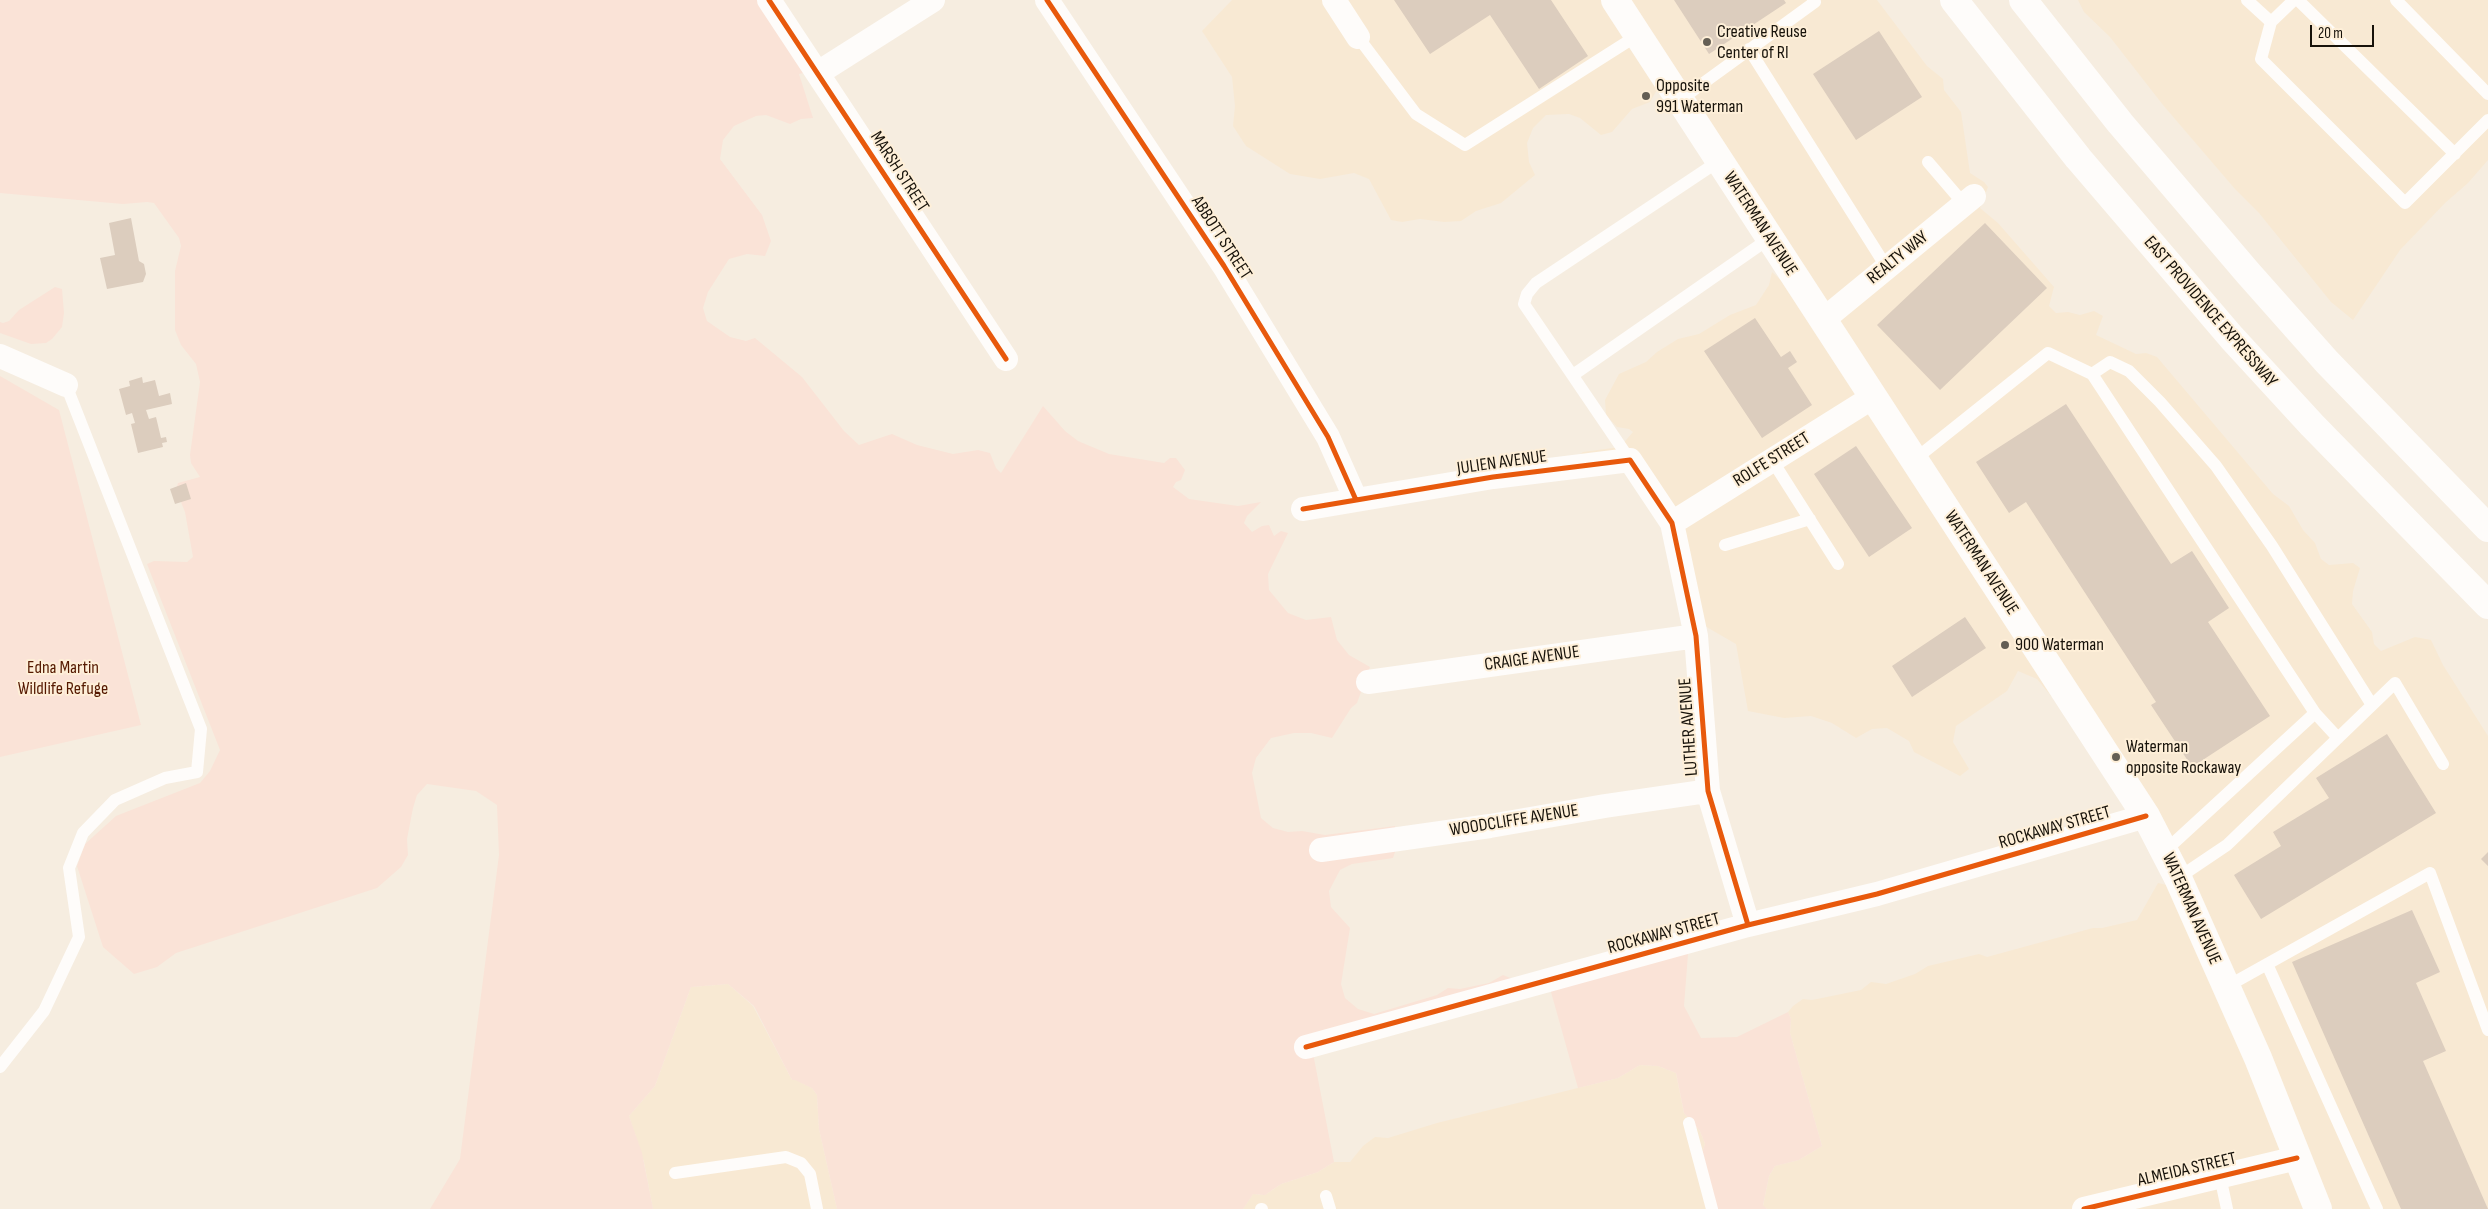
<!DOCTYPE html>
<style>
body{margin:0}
#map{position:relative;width:2488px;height:1209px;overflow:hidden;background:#f6ede0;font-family:"Sofia Sans Condensed",sans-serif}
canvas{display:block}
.scale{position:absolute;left:2310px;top:25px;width:64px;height:22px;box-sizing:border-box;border:2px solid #17120a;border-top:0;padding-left:6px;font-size:15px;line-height:18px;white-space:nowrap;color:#17120a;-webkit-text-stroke:4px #feefd8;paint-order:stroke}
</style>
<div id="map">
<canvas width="2488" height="1209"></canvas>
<div class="scale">20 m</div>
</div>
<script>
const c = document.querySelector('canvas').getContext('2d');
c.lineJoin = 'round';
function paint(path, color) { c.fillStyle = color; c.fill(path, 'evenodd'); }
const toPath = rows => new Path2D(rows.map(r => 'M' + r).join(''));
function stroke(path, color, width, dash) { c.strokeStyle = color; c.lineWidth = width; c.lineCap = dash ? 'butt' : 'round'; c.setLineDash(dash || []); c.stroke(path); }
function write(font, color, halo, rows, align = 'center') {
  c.font = font + ' "Sofia Sans Condensed",sans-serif'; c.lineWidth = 4; c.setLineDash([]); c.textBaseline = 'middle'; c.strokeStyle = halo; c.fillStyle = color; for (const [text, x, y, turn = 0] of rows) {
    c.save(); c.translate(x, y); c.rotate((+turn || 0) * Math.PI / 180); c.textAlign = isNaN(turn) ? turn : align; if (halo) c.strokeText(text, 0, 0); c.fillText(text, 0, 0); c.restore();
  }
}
paint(toPath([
 [1232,0,1877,0,1927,66,1943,79,1944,90,1961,112,1970,173,1984,182,1988,187,1980,208,1998,223,2054,287,2049,306,2056,313,2068,312,2080,315,2094,311,2103,316,2096,335,2136,354,2146,353,2157,357,2273,494,2289,506,2303,530,2315,543,2321,559,2329,565,2353,563,2360,568,2353,591,2352,604,2372,632,2374,644,2381,651,2415,637,2431,640,2443,665,2488,736,2488,1209,1767,1209,1763,1206,1769,1176,1775,1166,1799,1160,1822,1146,1790,1033,1791,1019,1788,1012,1793,1006,1803,999,1812,1000,1861,990,1871,982,1886,984,1915,974,1928,966,1979,954,1987,957,2093,928,2102,928,2137,920,2158,883,2171,886,2176,881,2055,701,2037,679,2018,671,2007,691,1956,726,1953,742,1969,769,1960,776,1914,752,1909,741,1887,728,1872,729,1856,738,1832,723,1811,716,1784,718,1748,711,1736,644,1691,618,1682,561,1630,464,1579,455,1583,452,1620,447,1633,432,1629,429,1617,427,1606,415,1605,400,1619,374,1646,362,1657,352,1678,339,1699,334,1730,315,1756,305,1769,285,1772,272,1785,284,1666,74,1650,102,1632,109,1612,132,1601,135,1580,118,1569,114,1546,115,1533,128,1527,143,1529,162,1535,175,1501,203,1476,211,1461,221,1444,222,1420,219,1402,222,1391,220,1369,179,1354,173,1320,179,1290,174,1246,146,1233,126,1235,106,1232,77,1202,31],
 [2078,0,2488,0,2488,160,2468,183,2445,203,2400,250,2353,320,2331,302,2259,213,2235,189,2163,105,2110,37,2084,12],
 [728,984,753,1006,792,1080,795,1079,812,1088,817,1095,819,1129,837,1209,653,1209,644,1162,629,1116,655,1086,691,987],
 [1640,1065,1658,1066,1676,1073,1684,1113,1700,1131,1705,1144,1698,1166,1710,1209,1243,1209,1253,1194,1265,1195,1281,1184,1318,1172,1334,1162,1350,1162,1363,1146,1375,1137,1388,1138,1437,1123,1618,1078]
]), '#f8e9d3');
paint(toPath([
 [0,0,767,0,811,71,799,74,813,118,801,119,790,124,766,115,756,116,734,126,723,140,720,159,762,215,771,241,765,256,747,254,729,259,708,292,703,308,707,321,730,337,746,341,755,338,802,377,844,431,859,445,892,434,917,445,953,454,978,450,990,453,996,468,1001,473,1043,406,1065,431,1078,441,1109,454,1164,463,1170,458,1176,458,1185,470,1181,480,1176,482,1173,487,1189,499,1238,506,1261,502,1247,516,1244,523,1252,532,1262,526,1269,525,1274,536,1281,531,1288,533,1268,574,1269,590,1288,613,1306,620,1331,617,1337,640,1349,655,1370,667,1357,703,1351,708,1332,738,1311,733,1294,733,1271,738,1256,758,1252,773,1261,818,1273,828,1288,832,1302,831,1325,835,1395,826,1397,846,1393,858,1352,864,1340,870,1329,891,1331,907,1350,928,1341,984,1345,998,1358,1009,1374,1014,1437,995,1448,988,1460,989,1489,983,1503,975,1513,979,1312,1048,1334,1162,1318,1172,1281,1184,1265,1195,1253,1194,1243,1209,837,1209,819,1129,817,1095,812,1088,795,1080,792,1080,754,1006,728,984,691,987,655,1086,629,1116,642,1153,653,1209,430,1209,460,1159,499,855,497,805,476,791,427,784,417,795,413,808,407,839,408,855,401,867,377,888,176,953,157,967,134,974,103,947,77,866,85,844,116,816,200,783,210,771,220,750,147,564,154,561,187,562,193,557,185,512,176,490,178,483,200,477,191,463,190,455,200,382,196,364,181,345,175,330,175,271,181,246,179,238,154,203,147,202,123,204,0,193],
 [55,287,62,289,64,313,62,327,52,339,46,343,31,344,0,333,0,322,3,323,9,321,19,310],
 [0,376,59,410,141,725,0,757],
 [1684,948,1688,954,1684,1006,1701,1038,1737,1037,1788,1012,1791,1019,1790,1033,1822,1146,1799,1160,1775,1166,1769,1176,1763,1205,1767,1209,1710,1209,1698,1166,1705,1144,1700,1131,1684,1113,1676,1073,1658,1066,1640,1065,1618,1078,1578,1088,1549,985]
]), '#fae3d7');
paint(toPath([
 [1394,0,1551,0,1588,56,1539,89,1490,15,1430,54],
 [1674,0,1784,0,1786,3,1709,54],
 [1879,31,1922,97,1856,140,1813,74],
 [131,218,139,261,144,264,146,274,143,282,107,289,100,258,115,255,109,223],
 [1985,223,2047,288,1940,390,1877,325],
 [1755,318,1781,357,1790,351,1797,362,1788,368,1812,405,1762,438,1704,351],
 [142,377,143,383,155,380,159,396,170,393,172,404,146,410,149,419,156,417,161,438,166,437,167,442,162,443,163,447,138,453,131,424,135,423,132,413,126,415,119,389,130,386,129,381],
 [2066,404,2171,564,2192,551,2229,608,2208,622,2270,716,2192,767,2151,705,2156,702,2026,502,2009,513,1976,462],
 [1856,446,1912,528,1869,557,1814,474],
 [186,483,191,499,175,504,170,489],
 [1965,617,1986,648,1912,697,1892,666],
 [2387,734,2436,813,2261,919,2234,875,2281,846,2273,832,2329,798,2316,778],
 [2488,852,2488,866,2481,859],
 [2412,910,2440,972,2416,983,2446,1051,2423,1061,2488,1209,2401,1209,2292,962]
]), '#dccdbe');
stroke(toPath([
 [2247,0,2271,22,2261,59,2405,203,2488,120],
 [2298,0,2455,154],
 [2396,0,2488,94],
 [2271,22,2294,0],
 [1358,37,1416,114,1465,145,1638,35],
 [1749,49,1887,268],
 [1680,100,1815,2,1813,0],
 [1928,162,1964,204],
 [2092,374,2110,362,2129,371,2160,402,2216,466,2272,546,2372,705],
 [1573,375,1770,238],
 [1630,460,1524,304,1527,294,1536,283,1719,161],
 [1772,460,1838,564],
 [1914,460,2048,353,2092,374,2315,713,2165,851],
 [1725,545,1810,519],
 [2315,713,2338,738],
 [2178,878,2227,845,2395,683,2443,764],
 [2267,964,2377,1209],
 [2226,987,2430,873,2488,1030],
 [0,1067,44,1011,79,937,69,868,83,833,115,800,165,778,197,772,201,729,66,385],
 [1689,1123,1712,1209],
 [675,1173,786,1157,801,1163,810,1174,817,1209],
 [2220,1176,2227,1209],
 [1326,1196,1330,1209],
 [1261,1209,1262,1209]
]), '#fefcfa', 12);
stroke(toPath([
 [769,0,1006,359],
 [1047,0,1224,266,1328,437,1356,500],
 [1334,0,1358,37],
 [818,73,933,0],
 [1823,320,1974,196],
 [0,356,66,385],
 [1303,509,1493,477,1630,460,1672,523,1696,636,1708,791,1748,925],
 [1672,523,1873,397],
 [1368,682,1696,636],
 [1321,850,1490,826,1605,806,1708,791],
 [1306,1047,1748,925,1877,894,2146,816],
 [2084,1209,2297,1158]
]), '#fefcfa', 24);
stroke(toPath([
 [1615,0,2146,816,2178,878,2258,1058,2318,1209]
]), '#fefcfa', 28);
stroke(toPath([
 [1954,0,2078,158,2232,338,2312,425,2488,605],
 [2023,0,2120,123,2248,273,2327,362,2488,528]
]), '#fefcfa', 28);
stroke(toPath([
 [769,0,1006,359],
 [1047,0,1224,266,1328,437,1356,500],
 [1303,509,1493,477,1630,460,1672,523,1696,636,1708,791,1748,925],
 [1306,1047,1748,925,1877,894,2146,816],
 [2084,1209,2297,1158]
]), '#e8590c', 5);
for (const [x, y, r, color] of [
 [1707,42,5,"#655f55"],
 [1646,96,5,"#655f55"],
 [2005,645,5,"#655f55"],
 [2116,757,5,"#655f55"]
]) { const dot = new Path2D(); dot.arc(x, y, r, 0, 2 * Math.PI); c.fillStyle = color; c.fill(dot); stroke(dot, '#feefd8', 2); }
write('18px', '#17120a', '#feefd8', [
 ["Creative Reuse",1717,32],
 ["Center of RI",1717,53],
 ["Opposite",1656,86],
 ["991 Waterman",1656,107],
 ["900 Waterman",2015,645],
 ["Waterman",2126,747],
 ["opposite Rockaway",2126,768]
], 'left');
write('18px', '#17120a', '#feefd8', [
 ["MARSH STREET",899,172,57],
 ["WATERMAN AVENUE",1760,224,57],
 ["ABBOTT STREET",1221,238,57],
 ["REALTY WAY",1898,258,-39],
 ["EAST PROVIDENCE EXPRESSWAY",2210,312,49],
 ["ROLFE STREET",1772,460,-32],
 ["JULIEN AVENUE",1502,463,-8],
 ["WATERMAN AVENUE",1981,563,57],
 ["CRAIGE AVENUE",1532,659,-8],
 ["LUTHER AVENUE",1689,727,-94],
 ["WOODCLIFFE AVENUE",1514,821,-9],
 ["ROCKAWAY STREET",2055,828,-16],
 ["WATERMAN AVENUE",2191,909,66],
 ["ROCKAWAY STREET",1664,934,-15],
 ["ALMEIDA STREET",2187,1170,-13]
]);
write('18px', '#551900', '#feefd8', [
 ["Edna Martin",63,668],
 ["Wildlife Refuge",63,689]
]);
</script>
